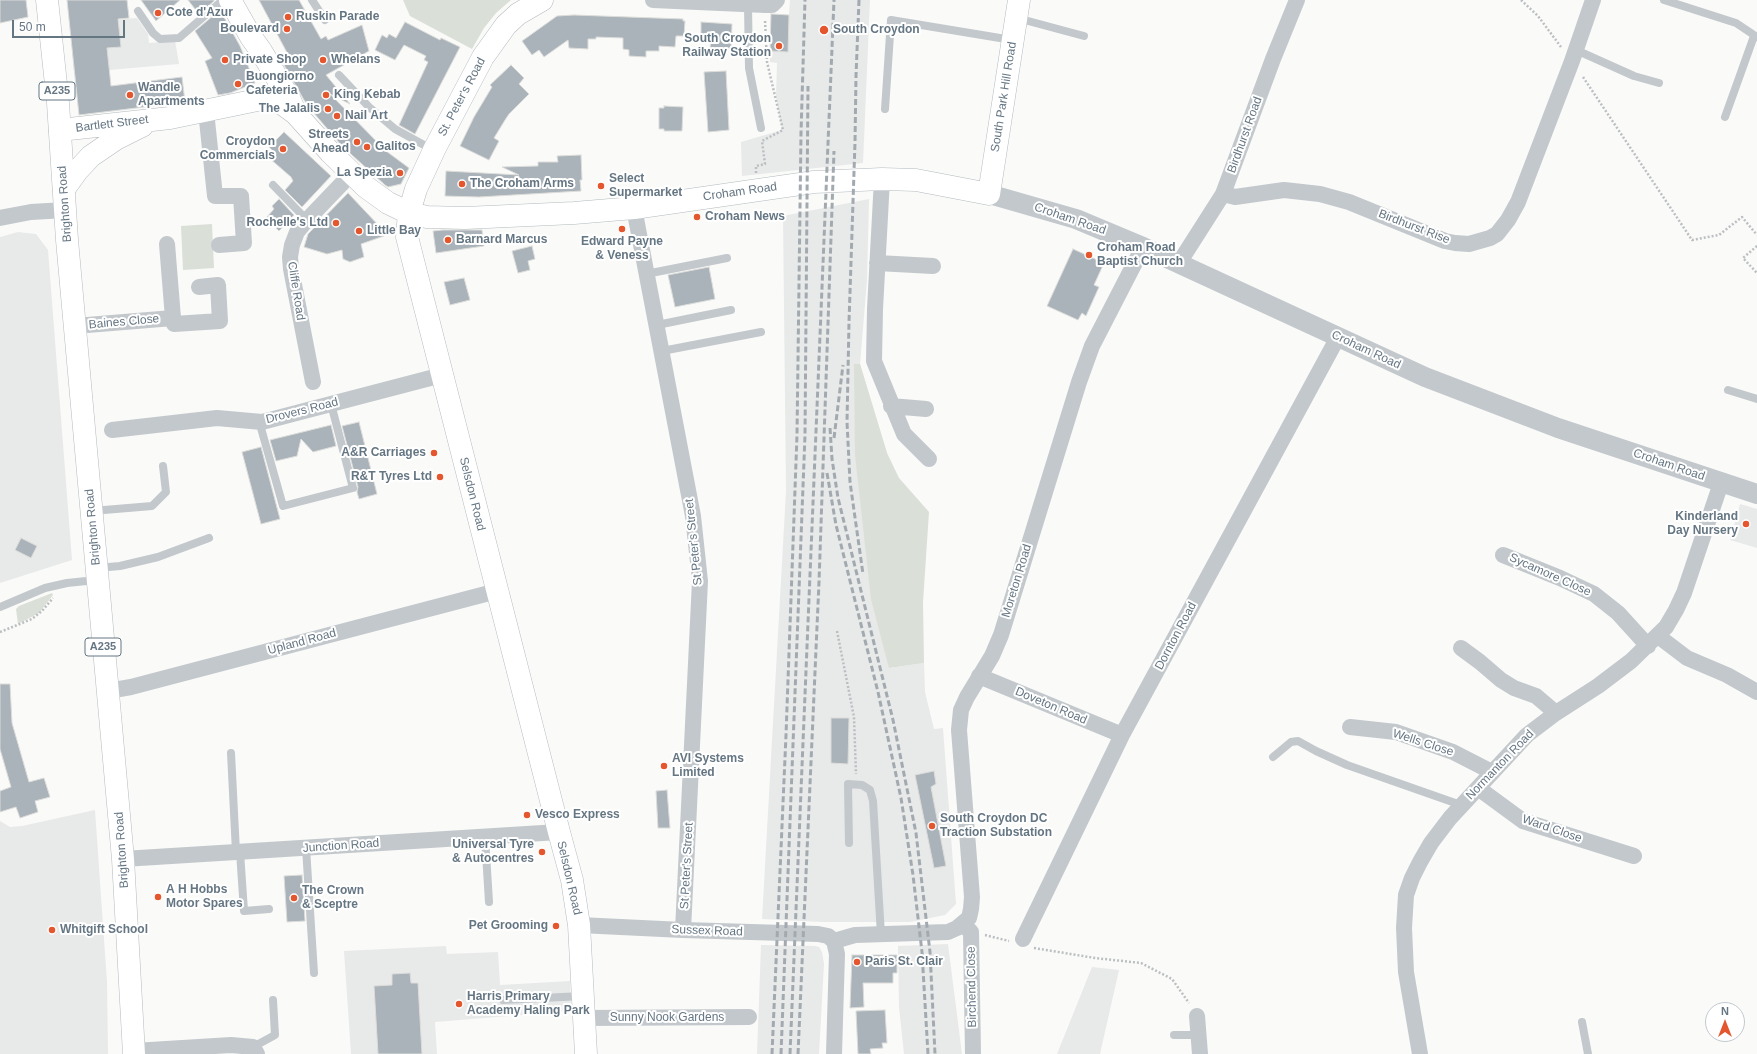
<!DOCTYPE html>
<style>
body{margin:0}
#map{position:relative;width:1757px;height:1054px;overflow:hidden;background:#fafaf8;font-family:Arial,sans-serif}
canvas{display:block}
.north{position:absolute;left:1705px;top:1002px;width:40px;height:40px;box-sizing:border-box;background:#fff;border:1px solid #c1c8cd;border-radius:50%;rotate:0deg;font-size:11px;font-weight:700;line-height:16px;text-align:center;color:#657683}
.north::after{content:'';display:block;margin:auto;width:14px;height:18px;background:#e4572e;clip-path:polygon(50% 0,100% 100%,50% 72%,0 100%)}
.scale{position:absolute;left:12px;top:20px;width:113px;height:18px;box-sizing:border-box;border:2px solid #657683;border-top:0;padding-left:5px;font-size:12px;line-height:14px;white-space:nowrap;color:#657683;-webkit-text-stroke:3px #fff;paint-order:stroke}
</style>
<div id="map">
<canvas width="1757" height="1054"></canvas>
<div class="north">N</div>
<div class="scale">50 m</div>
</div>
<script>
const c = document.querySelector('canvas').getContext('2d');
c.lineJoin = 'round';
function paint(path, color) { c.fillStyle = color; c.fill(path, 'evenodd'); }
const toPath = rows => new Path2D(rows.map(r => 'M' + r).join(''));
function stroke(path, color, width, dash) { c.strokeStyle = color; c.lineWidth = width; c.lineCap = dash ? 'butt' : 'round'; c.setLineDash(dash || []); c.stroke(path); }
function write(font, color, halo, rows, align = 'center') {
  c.font = font + ' Arial,sans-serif'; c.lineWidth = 4; c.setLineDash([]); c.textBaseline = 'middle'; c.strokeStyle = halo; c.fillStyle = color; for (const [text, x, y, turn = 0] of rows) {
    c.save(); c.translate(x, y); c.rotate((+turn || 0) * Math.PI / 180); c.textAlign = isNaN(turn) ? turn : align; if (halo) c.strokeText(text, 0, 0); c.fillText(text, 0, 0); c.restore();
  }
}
paint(toPath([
 [790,0,870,0,863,163,742,176,741,142,782,130,776,96,777,63,770,62,771,14,789,15],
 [137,18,148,34,149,43,175,41,179,64,74,73,70,22],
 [869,199,867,280,860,364,887,453,889,668,924,663,925,692,934,729,943,728,956,904,945,915,910,922,821,922,762,919,786,491,783,216],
 [18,232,36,234,48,250,72,560,0,583,0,237],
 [1740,504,1757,509,1757,548,1730,540],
 [95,810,107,982,108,1054,0,1054,0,821,10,827,22,826],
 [948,944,962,1054,904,1054,899,1007,898,946],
 [761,945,815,946,819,947,822,952,824,964,819,1054,757,1054],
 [446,946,447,954,498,952,500,985,570,981,571,1011,435,1022,437,1054,351,1054,344,951],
 [1092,967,1119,970,1100,1054,1057,1054]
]), '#e8e9e9');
paint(toPath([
 [403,0,511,0,496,13,484,28,472,49,410,16],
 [212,224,214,268,183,270,181,226],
 [854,364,860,364,887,453,899,478,929,512,923,602,924,663,889,668,871,599,855,455],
 [52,593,53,595,39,613,18,624,16,609,19,606]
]), '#dadfd7');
const building = toPath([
 [0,0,26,0,28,17,0,23,0,0],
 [67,0,127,0,129,18,118,19,121,47,107,48,111,86,182,77,185,102,79,115,67,0],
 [141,0,180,0,156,21,141,0],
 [188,0,214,0,214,1,199,14,188,0],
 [259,0,299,0,321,39,326,36,328,40,362,25,369,51,326,75,350,104,330,94,386,151,409,168,401,184,388,187,385,185,341,145,313,112,304,100,284,65,292,62,259,0],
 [220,10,240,46,255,83,230,93,218,95,205,61,212,58,195,31,220,10],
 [771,14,789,15,788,52,770,51,771,14],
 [574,15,683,19,683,21,685,21,684,36,676,36,675,47,659,46,659,51,646,51,646,57,629,56,629,50,623,49,623,38,596,37,596,39,588,39,588,49,569,48,568,40,544,57,539,50,532,55,522,41,557,16,574,15],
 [405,22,440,40,441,38,460,47,415,134,399,125,428,62,424,60,426,56,404,45,395,60,375,50,382,35,387,38,389,34,396,38,405,22],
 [701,22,732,24,731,49,710,48,711,40,704,40,704,37,701,37,701,22],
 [511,65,524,78,519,84,529,94,509,114,505,120,494,138,499,141,489,160,460,146,474,117,492,87,490,85,511,65],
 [726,71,729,130,708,132,704,72,726,71],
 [664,106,683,107,682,131,664,131,664,129,659,129,659,108,664,108,664,106],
 [284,132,331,176,302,207,285,190,293,181,291,177,268,157,273,151,269,147,284,132],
 [581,155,582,180,580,180,581,191,479,197,445,196,446,171,519,175,502,167,538,166,538,162,558,162,557,156,581,155],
 [348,193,381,228,384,236,361,244,364,257,350,262,343,259,342,250,327,254,304,247,308,234,348,193],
 [279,199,294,215,279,231,266,218,274,209,272,206,279,199],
 [443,230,482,230,484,246,436,253,433,231,443,230],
 [532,246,535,259,528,261,530,270,518,273,512,251,532,246],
 [1073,249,1104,263,1094,285,1099,287,1086,316,1082,313,1078,320,1047,306,1073,249],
 [709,267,715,299,675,307,668,275,709,267],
 [464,278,470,300,450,305,444,282,464,278],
 [359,422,377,494,359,499,357,492,358,487,342,426,359,422],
 [331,425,336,446,313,452,301,439,297,456,276,461,270,440,331,425],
 [261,447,280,519,261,524,242,452,261,447],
 [21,538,37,546,31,558,15,550,21,538],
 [0,684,10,684,12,723,29,782,44,778,50,797,35,801,38,812,20,818,16,807,0,812,0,791,11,787,0,749,0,684],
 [831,718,849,718,848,764,831,763,831,718],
 [934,771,936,784,931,787,946,866,934,868,915,775,934,771],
 [667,790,670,828,658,828,656,791,667,790],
 [302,875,305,921,287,922,284,876,302,875],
 [852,955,897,955,897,973,893,973,893,983,863,983,864,1007,850,1008,852,955],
 [410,973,411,983,418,983,422,1054,378,1054,374,986,392,985,392,974,410,973],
 [885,1010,887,1043,882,1043,883,1048,870,1049,871,1054,858,1054,856,1011,885,1010]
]);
paint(building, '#aab3b9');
stroke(building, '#dcdcda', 1);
const secondary = toPath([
 [230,0,251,37,261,51,289,98,296,114,330,152,366,187,388,203,409,213,427,217,465,218,574,213,634,208,814,182,882,179,916,180,989,194,1019,0],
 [542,0,518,14,506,25,483,57,435,148,416,189,409,213,407,237,559,832,572,880,579,925,586,1054],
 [60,130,170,118,262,99,281,103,296,114],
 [64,189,77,171,91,156,116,139,142,126]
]);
const primary = toPath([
 [47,0,58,103,67,240,123,859,134,1054]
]);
stroke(secondary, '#b3babf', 23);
stroke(primary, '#b5babe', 23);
stroke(toPath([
 [1521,0,1538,16,1561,47],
 [1583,77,1692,240,1719,235,1742,217,1757,235],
 [756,173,756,166,765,164,762,141,783,130,767,62,765,20],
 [1757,246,1743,258,1757,273],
 [837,631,854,717,856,774],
 [0,632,32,619,42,611,53,598],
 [985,935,1009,941],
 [1034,948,1095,958,1141,963,1172,979,1189,1003]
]), '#bbbfc2', 2.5, [2, 2]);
stroke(toPath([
 [312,0,325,20],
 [1664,0,1736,23,1757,37],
 [748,5,749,68,761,128],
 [138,11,153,33,160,39,179,38,223,0],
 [1017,18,1084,36],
 [1576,50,1634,76,1659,83],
 [339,75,369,107,395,129,424,145,434,148],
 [885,109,891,20,1012,40],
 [1725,117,1754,36],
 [273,185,307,220],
 [646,274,727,258],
 [657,325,731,310],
 [662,351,761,332],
 [1728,390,1757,399],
 [259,421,283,506,353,488,331,404],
 [92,511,152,506,166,492,163,466],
 [97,568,120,566,158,557,209,538],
 [0,607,45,588,67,583,96,580],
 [231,753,236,852],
 [1273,757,1291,742,1298,741,1316,751,1347,765,1461,805],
 [485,837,489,902],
 [849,843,848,784,862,785,870,790,873,801,881,935],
 [306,848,314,973],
 [240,852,244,911,269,909],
 [503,1000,582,996],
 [1582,1022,1588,1054],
 [1174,1035,1198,1035],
 [253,1047,275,1035,273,1000]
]), '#c3c8cc', 8);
stroke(toPath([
 [653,0,765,5,772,5,777,0],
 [206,111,215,196,241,196,244,243,219,245],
 [882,179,875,309,874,361,904,434,929,459],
 [1223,194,1235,197,1284,190,1320,194,1349,202,1445,241,1455,243,1469,244,1490,238,1497,234,1508,220,1518,202,1572,61,1593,0],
 [634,208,693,516,700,581,683,930],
 [0,218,31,212,65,210],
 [877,263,933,266],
 [1179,263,1223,194,1273,59,1297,0],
 [173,318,174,324,220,321,218,285,199,287],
 [75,326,173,318,167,244],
 [313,382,291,269,290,257,292,245,297,232,307,220,352,173],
 [891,406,926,409],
 [112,430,217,418,262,422,442,375],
 [1503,555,1560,578,1594,594,1618,613,1648,646],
 [1658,636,1687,658,1727,675,1757,692],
 [1461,648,1480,662,1501,680,1514,688,1536,696,1556,713],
 [979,676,1122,735],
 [108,691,131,687,497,591],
 [1350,727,1396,732,1453,752,1492,772],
 [1478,788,1523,821,1634,856],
 [123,859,559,832],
 [963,924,971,932,973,1054],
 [579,925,683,930,818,934,828,936,834,941,837,954,834,1054],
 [1023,939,1122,735,1338,337],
 [834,941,855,935,948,932,957,928,969,918,971,909,972,897,959,730,961,710,967,697,992,656,1001,635,1079,382,1092,346,1143,247],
 [1197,1016,1200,1054],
 [584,1018,749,1017],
 [134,1051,231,1045,253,1047,257,1054],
 [1420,1054,1406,972,1404,928,1406,895,1412,878,1420,862,1431,843,1450,818,1527,735,1556,713,1598,686,1631,661,1666,627,1676,610,1684,593,1721,483]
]), '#c3c8cc', 16);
stroke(toPath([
 [989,194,1076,219,1143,247,1425,377,1558,428,1757,494]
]), '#c3c8cc', 20);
stroke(secondary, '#fff', 22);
stroke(primary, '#fff', 22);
stroke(toPath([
 [859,0,856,76,855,142,849,322,847,422,850,482,863,574],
 [830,428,832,459,838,498,893,720,916,833,930,952,935,1054],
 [834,438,843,365],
 [827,473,836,525,878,692,901,798,913,875,922,952,928,1054],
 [772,1054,786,735,797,435,801,133,805,0],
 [781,1054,805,435,808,86],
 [790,1054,834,0],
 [798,1054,819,582,834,151]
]), '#a2aab0', 3, [6, 3]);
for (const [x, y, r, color] of [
 [158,13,4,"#e4572e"],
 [288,17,4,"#e4572e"],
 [287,29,4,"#e4572e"],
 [824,30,5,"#e4572e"],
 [779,46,4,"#e4572e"],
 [225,60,4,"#e4572e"],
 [323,60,4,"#e4572e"],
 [238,84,4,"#e4572e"],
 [130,95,4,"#e4572e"],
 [326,95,4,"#e4572e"],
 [328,109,4,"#e4572e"],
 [337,116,4,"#e4572e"],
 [357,142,4,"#e4572e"],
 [367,147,4,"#e4572e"],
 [283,149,4,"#e4572e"],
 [400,173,4,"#e4572e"],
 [462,184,4,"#e4572e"],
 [601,186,4,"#e4572e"],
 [697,217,4,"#e4572e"],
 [336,223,4,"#e4572e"],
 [622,229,4,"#e4572e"],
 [359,231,4,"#e4572e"],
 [448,240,4,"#e4572e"],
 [1089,255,4,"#e4572e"],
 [434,453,4,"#e4572e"],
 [440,477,4,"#e4572e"],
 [1746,524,4,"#e4572e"],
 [664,766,4,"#e4572e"],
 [527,815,4,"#e4572e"],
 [932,826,4,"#e4572e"],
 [542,852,4,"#e4572e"],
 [158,897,4,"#e4572e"],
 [294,898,4,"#e4572e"],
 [556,926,4,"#e4572e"],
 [52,930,4,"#e4572e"],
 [857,962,4,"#e4572e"],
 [459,1004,4,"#e4572e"]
]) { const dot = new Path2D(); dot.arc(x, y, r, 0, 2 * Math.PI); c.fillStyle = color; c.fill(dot); stroke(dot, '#fff', 1.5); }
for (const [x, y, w] of [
 [57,91,36],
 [103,647,36]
]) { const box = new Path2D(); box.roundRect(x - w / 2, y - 9, w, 18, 3); c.fillStyle = '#fff'; c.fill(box); stroke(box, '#657683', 1); }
write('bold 11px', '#657683', null, [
 ["A235",57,91],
 ["A235",103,647]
]);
write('bold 12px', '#657683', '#fff', [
 ["Cote d'Azur",166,13],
 ["Ruskin Parade",296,17],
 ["Boulevard",279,29,"right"],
 ["South Croydon",833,30],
 ["South Croydon",771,39,"right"],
 ["Railway Station",771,53,"right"],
 ["Private Shop",233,60],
 ["Whelans",331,60],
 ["Buongiorno",246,77],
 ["Cafeteria",246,91],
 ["Wandle",138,88],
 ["Apartments",138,102],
 ["King Kebab",334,95],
 ["The Jalalis",320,109,"right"],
 ["Nail Art",345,116],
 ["Streets",349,135,"right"],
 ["Ahead",349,149,"right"],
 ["Croydon",275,142,"right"],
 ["Commercials",275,156,"right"],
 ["Galitos",375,147],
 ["La Spezia",392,173,"right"],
 ["Select",609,179],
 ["Supermarket",609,193],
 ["The Croham Arms",470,184],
 ["Croham News",705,217],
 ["Rochelle's Ltd",328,223,"right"],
 ["Little Bay",367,231],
 ["Barnard Marcus",456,240],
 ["Edward Payne",622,242,"center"],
 ["& Veness",622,256,"center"],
 ["Croham Road",1097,248],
 ["Baptist Church",1097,262],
 ["A&R Carriages",426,453,"right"],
 ["R&T Tyres Ltd",432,477,"right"],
 ["Kinderland",1738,517,"right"],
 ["Day Nursery",1738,531,"right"],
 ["AVI Systems",672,759],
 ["Limited",672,773],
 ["Vesco Express",535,815],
 ["South Croydon DC",940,819],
 ["Traction Substation",940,833],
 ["Universal Tyre",534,845,"right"],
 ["& Autocentres",534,859,"right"],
 ["A H Hobbs",166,890],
 ["Motor Spares",166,904],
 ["The Crown",302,891],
 ["& Sceptre",302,905],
 ["Pet Grooming",548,926,"right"],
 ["Whitgift School",60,930],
 ["Paris St. Clair",865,962],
 ["Harris Primary",467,997],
 ["Academy Haling Park",467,1011]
], 'left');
write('12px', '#657683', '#fff', [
 ["St. Peter's Road",462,97,-62],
 ["South Park Hill Road",1004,97,-81],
 ["Bartlett Street",112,124,-7],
 ["Birdhurst Road",1245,135,-70],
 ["Croham Road",740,192,-8],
 ["Brighton Road",65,204,-94],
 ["Croham Road",1070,219,19],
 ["Birdhurst Rise",1414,227,21],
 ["Cliffe Road",296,291,81],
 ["Baines Close",124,322,-5],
 ["Croham Road",1366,350,25],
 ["Drovers Road",302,411,-14],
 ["Croham Road",1669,465,19],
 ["Selsdon Road",472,494,76],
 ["Brighton Road",93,527,-95],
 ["St Peter's Street",694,542,-96],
 ["Sycamore Close",1550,575,24],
 ["Moreton Road",1017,581,-73],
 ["Dornton Road",1176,636,-62],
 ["Upland Road",302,642,-15],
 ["Doveton Road",1051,706,23],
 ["Wells Close",1423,743,18],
 ["Normanton Road",1500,765,-46],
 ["Ward Close",1552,829,19],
 ["Junction Road",341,846,-4],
 ["Brighton Road",122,850,-94],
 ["St Peter's Street",687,866,-87],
 ["Selsdon Road",569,878,77],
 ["Sussex Road",707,931,2],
 ["Birchend Close",972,987,-91],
 ["Sunny Nook Gardens",667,1018]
]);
</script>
